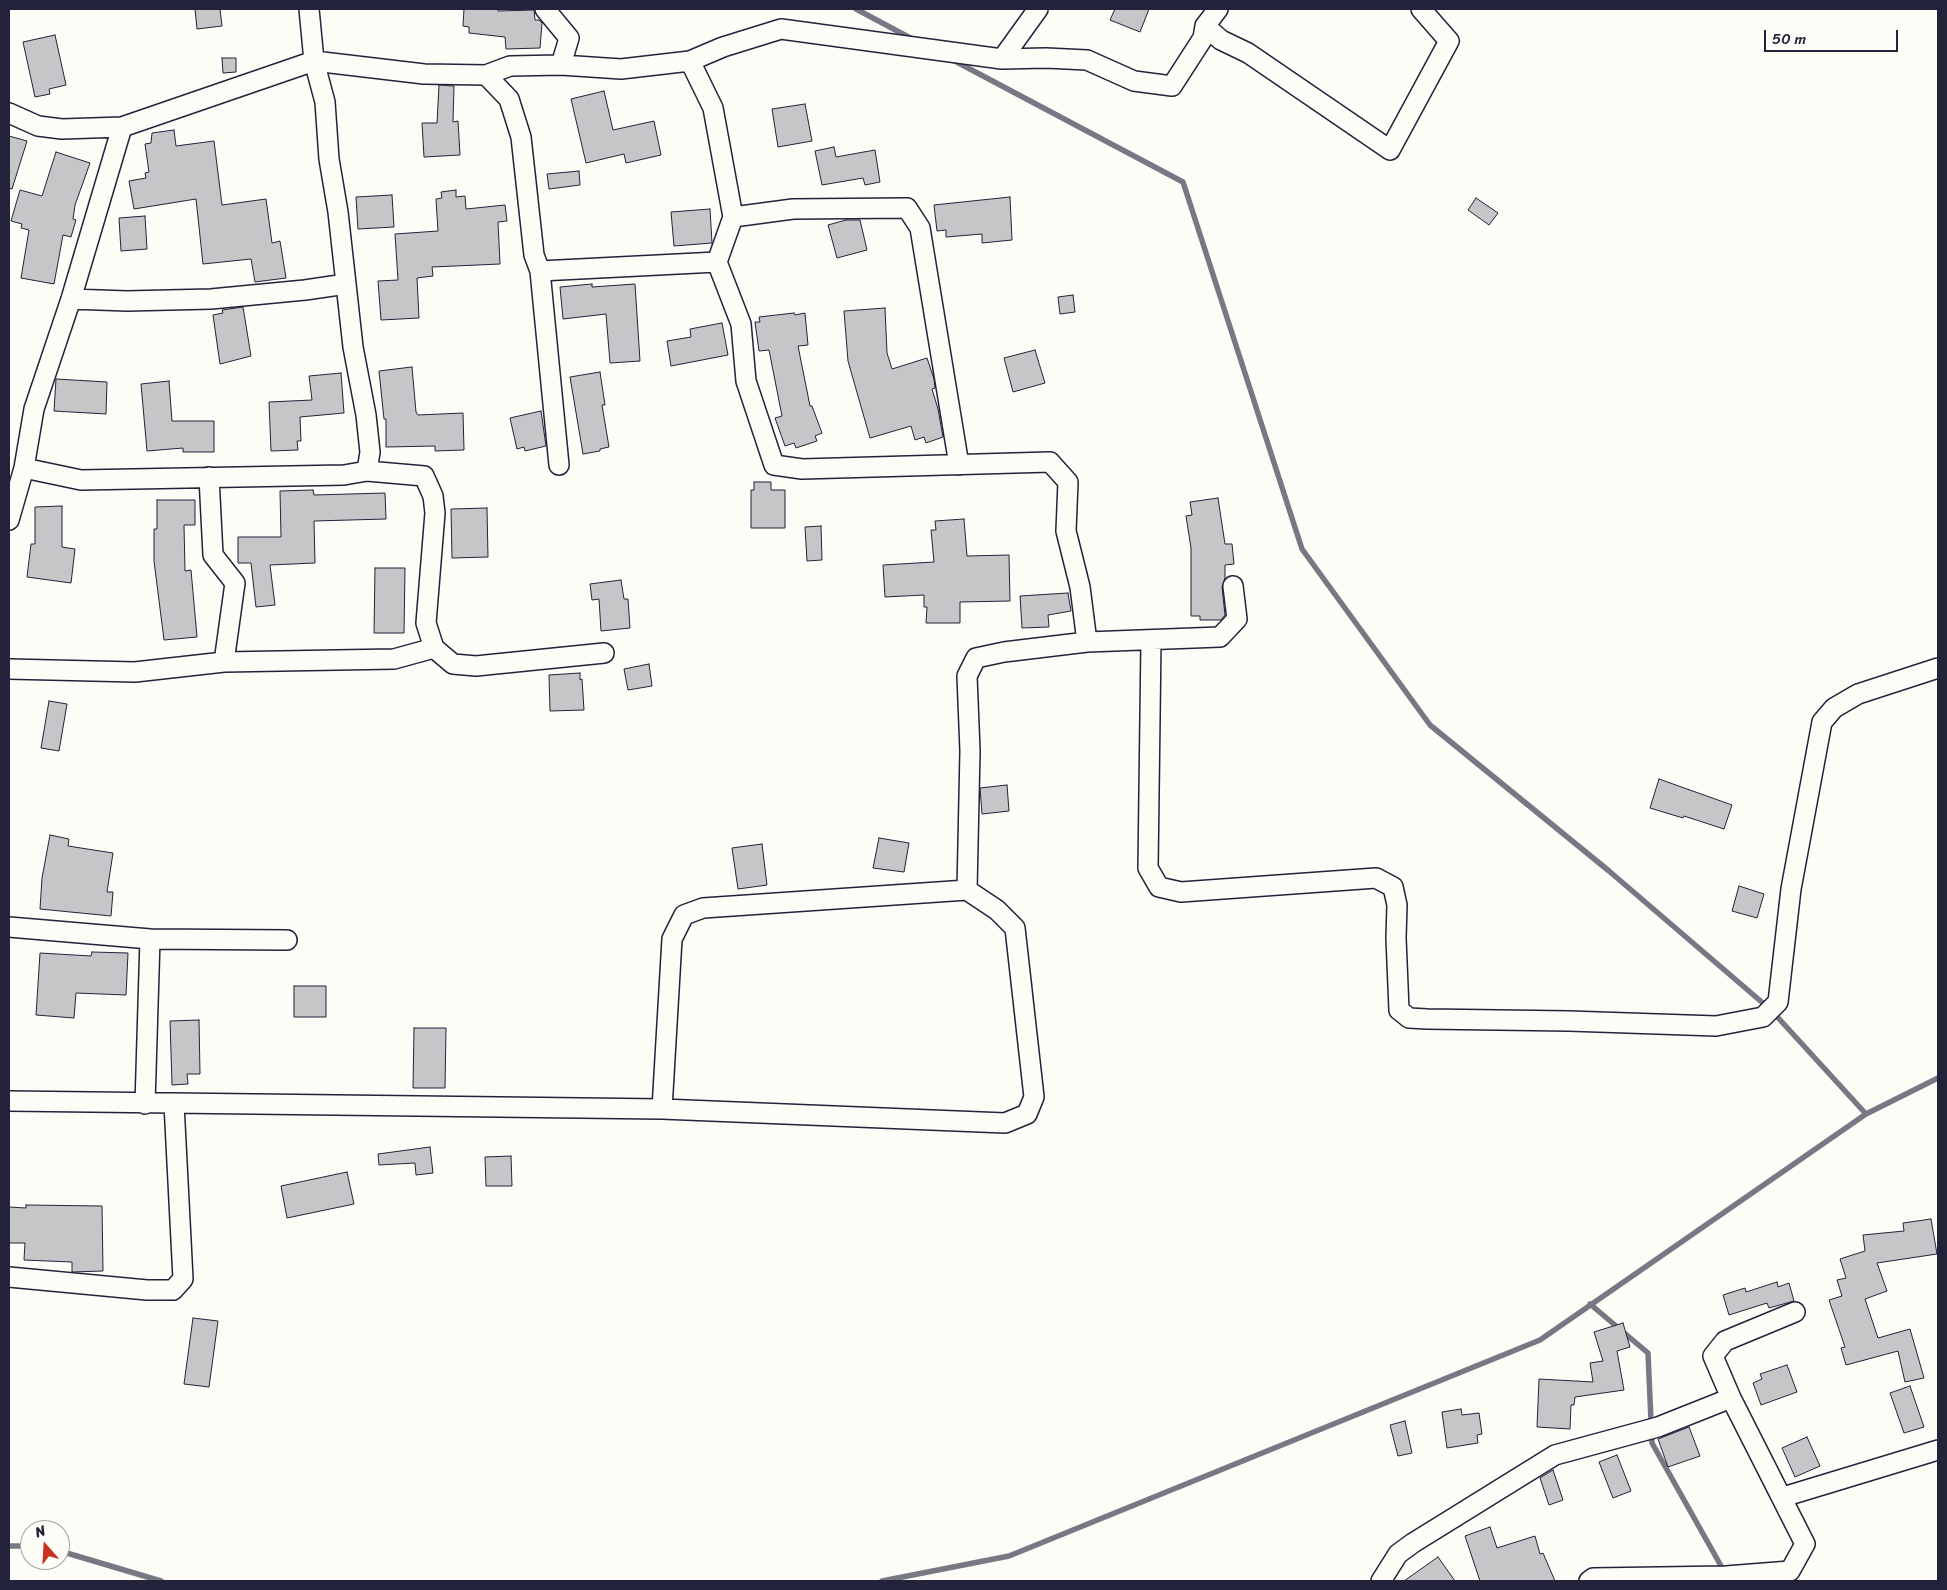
<!DOCTYPE html>
<style>
body{margin:0}
#map{position:relative;width:1947px;height:1590px;overflow:hidden;background:#fdfcf7;font-family:Sriracha,sans-serif}
canvas{display:block}
.frame{position:absolute;inset:0;border:10px solid #22223b;pointer-events:none}
.north{position:absolute;left:20px;top:1520px;width:50px;height:50px;box-sizing:border-box;background:#fdfcf7;border:1px solid #a5a5ac;border-radius:50%;rotate:341deg;font-size:14px;font-weight:700;line-height:20px;text-align:center;color:#22223b}
.north::after{content:'';display:block;margin:auto;width:18px;height:22px;background:#c8321e;clip-path:polygon(50% 0,100% 100%,50% 72%,0 100%)}
.scale{position:absolute;left:1764px;top:30px;width:134px;height:22px;box-sizing:border-box;border:2px solid #22223b;border-top:0;padding-left:6px;font-size:15px;line-height:18px;white-space:nowrap;color:#22223b;-webkit-text-stroke:4px #fdfcf7;paint-order:stroke}
</style>
<div id="map">
<canvas width="1947" height="1590"></canvas>
<div class="frame"></div>
<div class="north">N</div>
<div class="scale">50 m</div>
</div>
<script>
const c = document.querySelector('canvas').getContext('2d');
c.lineJoin = 'round';
const toPath = rows => new Path2D(rows.map(r => 'M' + r).join(''));
function stroke(path, color, width, dash) { c.strokeStyle = color; c.lineWidth = width; c.lineCap = dash ? 'butt' : 'round'; c.setLineDash(dash || []); c.stroke(path); }
function paint(path, color) { c.fillStyle = color; c.fill(path, 'evenodd'); }
stroke(toPath([
 [856,9,916,41],
 [951,59,1183,182,1302,549,1430,725,1609,871,1771,1010,1866,1114],
 [1590,1304,1648,1353,1652,1443,1725,1573],
 [9,1546,30,1546],
 [60,1551,161,1581],
 [882,1581,1009,1556,1540,1340,1866,1114,1938,1078]
]), '#787885', 5.5);
const building = toPath([
 [195,9,220,9,222,26,197,29,195,9],
 [464,9,498,9,498,11,534,10,535,20,539,20,542,23,540,48,506,49,505,37,469,33,469,27,463,26,464,9],
 [1115,9,1149,9,1140,32,1110,20,1115,9],
 [55,35,66,85,49,89,50,94,35,97,23,42,55,35],
 [222,58,236,58,236,72,223,73,222,58],
 [439,85,454,86,453,122,458,121,460,155,424,157,422,123,437,123,439,85],
 [604,91,613,130,654,121,661,155,626,163,624,154,586,163,571,99,604,91],
 [805,104,812,141,778,147,772,109,805,104],
 [174,130,176,146,214,141,222,205,266,199,272,243,280,241,286,278,255,282,251,259,203,264,196,199,134,209,129,181,146,178,145,173,149,172,145,144,151,143,152,133,174,130],
 [9,136,27,141,12,189,9,188,9,136],
 [834,147,836,157,875,150,880,182,865,185,863,178,822,185,815,151,834,147],
 [56,152,90,163,75,205,73,219,76,220,71,237,63,235,54,284,21,278,29,230,21,228,22,224,11,221,20,190,42,196,56,152],
 [579,171,580,185,549,189,547,174,579,171],
 [456,190,456,197,465,196,466,209,505,205,507,221,498,222,500,264,432,267,433,276,417,278,419,318,381,320,378,281,398,280,395,234,438,231,436,199,442,198,441,192,456,190],
 [392,195,394,227,358,229,356,197,392,195],
 [1010,197,1012,240,982,243,982,234,946,237,946,230,937,231,934,205,1010,197],
 [1476,198,1498,213,1489,225,1468,210,1476,198],
 [710,209,712,243,674,246,671,212,710,209],
 [145,216,147,249,121,251,119,218,145,216],
 [846,220,860,220,867,250,837,258,828,225,846,220],
 [592,284,592,287,635,284,640,361,610,363,606,314,563,319,560,287,592,284],
 [1073,295,1075,312,1060,314,1058,297,1073,295],
 [243,307,251,356,220,364,213,315,223,313,222,310,243,307],
 [885,308,887,353,892,369,927,358,934,379,935,388,932,389,938,409,943,437,926,443,924,437,915,440,911,426,870,438,848,361,844,311,885,308],
 [794,313,795,315,805,313,808,345,798,346,810,406,812,406,822,433,815,436,817,441,796,448,794,443,785,446,775,418,782,416,769,350,759,351,755,322,760,322,759,317,794,313],
 [722,323,728,355,671,366,667,341,691,337,690,329,722,323],
 [1035,350,1045,383,1013,392,1004,358,1035,350],
 [412,367,416,412,418,415,463,413,464,450,435,451,435,446,386,447,386,419,384,419,379,371,412,367],
 [600,372,605,405,602,405,609,447,600,449,600,451,583,454,570,377,600,372],
 [341,373,344,413,300,417,301,441,297,441,298,450,271,451,269,402,312,400,309,376,341,373],
 [56,379,107,382,106,414,54,411,56,379],
 [169,381,172,421,214,421,214,452,183,452,183,448,147,451,141,384,169,381],
 [541,411,546,446,525,451,524,447,517,449,510,418,541,411],
 [754,482,771,482,771,490,785,490,785,528,751,528,751,490,754,490,754,482],
 [313,490,314,495,385,493,386,519,314,521,315,563,270,565,275,605,256,607,251,563,238,563,238,537,281,537,280,491,313,490],
 [1218,498,1225,544,1232,544,1234,564,1225,565,1225,578,1222,587,1225,615,1221,620,1200,620,1200,616,1191,616,1191,548,1186,516,1192,515,1190,502,1218,498],
 [157,500,195,500,195,525,184,525,185,571,191,570,197,637,164,640,154,561,154,529,157,529,157,500],
 [62,506,62,547,75,549,71,583,27,577,31,544,35,544,35,507,62,506],
 [487,508,488,557,452,558,451,509,487,508],
 [964,519,967,556,1009,555,1010,601,960,602,960,623,926,623,927,607,924,607,924,595,885,597,883,565,934,562,931,530,936,530,935,521,964,519],
 [821,526,822,560,807,561,805,527,821,526],
 [375,568,405,568,404,633,374,633,375,568],
 [621,580,624,599,628,599,630,628,601,631,599,599,592,600,590,584,621,580],
 [1068,593,1071,611,1048,615,1049,627,1022,628,1020,596,1068,593],
 [649,664,652,686,628,690,624,669,649,664],
 [580,673,580,680,582,679,584,710,550,711,549,675,580,673],
 [49,701,67,704,59,751,41,748,49,701],
 [1659,779,1732,805,1724,829,1684,816,1683,818,1650,808,1659,779],
 [1007,785,1009,811,982,814,980,788,1007,785],
 [50,835,69,839,68,846,113,853,107,892,113,892,111,916,40,909,42,878,50,835],
 [879,838,909,843,904,872,873,868,879,838],
 [762,844,767,885,738,889,732,848,762,844],
 [1739,886,1764,894,1757,918,1732,911,1739,886],
 [92,952,128,953,126,995,76,993,74,1018,36,1015,40,953,91,956,92,952],
 [294,986,326,986,326,1017,294,1017,294,986],
 [199,1020,200,1074,187,1074,188,1084,172,1085,170,1021,199,1020],
 [414,1028,446,1028,445,1088,413,1088,414,1028],
 [430,1147,433,1173,416,1175,415,1163,379,1165,378,1154,430,1147],
 [511,1156,512,1186,486,1186,485,1157,511,1156],
 [347,1172,354,1204,287,1218,281,1186,347,1172],
 [26,1205,102,1206,103,1271,72,1272,72,1262,24,1260,25,1243,9,1243,9,1207,26,1208,26,1205],
 [1931,1219,1937,1254,1877,1263,1887,1291,1865,1299,1878,1338,1910,1329,1924,1378,1905,1382,1898,1351,1846,1365,1841,1348,1845,1347,1829,1300,1842,1296,1837,1280,1846,1278,1840,1259,1865,1251,1863,1235,1904,1231,1903,1223,1931,1219],
 [1777,1282,1778,1287,1789,1283,1794,1301,1769,1308,1767,1303,1729,1315,1723,1295,1745,1288,1746,1292,1777,1282],
 [193,1318,218,1321,209,1387,184,1384,193,1318],
 [1623,1323,1630,1347,1617,1351,1624,1390,1575,1397,1574,1405,1571,1405,1570,1429,1537,1427,1539,1379,1593,1382,1590,1363,1603,1361,1594,1332,1623,1323],
 [1787,1365,1797,1392,1761,1405,1753,1383,1762,1379,1760,1374,1787,1365],
 [1910,1386,1924,1427,1904,1433,1890,1393,1910,1386],
 [1461,1409,1462,1415,1479,1413,1482,1434,1477,1435,1478,1443,1447,1448,1442,1412,1461,1409],
 [1405,1421,1412,1453,1398,1456,1390,1425,1405,1421],
 [1689,1427,1700,1456,1668,1467,1658,1439,1689,1427],
 [1807,1437,1820,1466,1795,1477,1782,1448,1807,1437],
 [1617,1455,1631,1491,1613,1498,1599,1462,1617,1455],
 [1553,1470,1563,1500,1549,1505,1540,1478,1553,1470],
 [1490,1527,1497,1548,1535,1536,1540,1554,1543,1553,1555,1581,1480,1581,1465,1536,1490,1527],
 [1438,1557,1455,1581,1404,1581,1438,1557]
]);
paint(building, '#c6c6c8');
stroke(building, '#22223b', 1);
const minor = toPath([
 [545,9,569,38,561,65],
 [1205,26,1218,9],
 [1002,59,1038,9],
 [690,61,713,108,733,217,717,262,741,324,746,381,774,465,802,469,1050,462,1068,482,1066,531,1080,587,1087,642],
 [486,75,509,99,521,137,534,255,540,271,717,262],
 [9,113,38,126,62,129,122,127,71,299,34,409,24,468,9,520],
 [122,127,314,61,309,9],
 [733,217,793,209,907,208,920,228,959,465],
 [540,271,559,465],
 [71,299,127,301,211,299,305,290,346,284],
 [24,468,81,480,344,475,367,471,424,476,433,496,435,513,426,623,434,648,453,664,476,666,604,653],
 [367,471,370,452,366,415,353,347,338,212,329,159,325,102,314,61,424,74,486,75,510,66,561,65,621,69,690,61,723,47,781,29,1002,59,1046,58,1087,60,1134,81,1172,86,1203,38,1205,26,1221,40,1248,53,1390,150,1449,41,1421,9],
 [209,477,213,555,235,583,224,662],
 [1151,641,1148,868,1159,887,1181,892,1376,878,1393,887,1397,905,1396,938,1399,1010,1409,1018,1427,1019,1569,1021,1716,1026,1763,1017,1778,1002,1791,889,1822,722,1834,708,1858,694,1938,668],
 [9,669,135,672,224,662,394,659,434,648],
 [9,927,150,939,287,940],
 [9,1101,662,1109,1005,1123,1027,1114,1034,1097,1015,928,997,910,967,890,970,751,967,676,976,658,1004,652,1087,642,1220,637,1237,619,1233,586],
 [145,1104,150,939],
 [662,1109,672,939,684,915,703,908,967,890],
 [9,1277,147,1290,173,1290,183,1279,174,1104],
 [1783,1497,1938,1450],
 [1381,1581,1398,1554,1413,1543,1555,1455,1658,1427,1731,1398,1713,1356,1725,1341,1795,1312],
 [1589,1581,1593,1578,1726,1576,1790,1571,1805,1544,1731,1398]
]);
stroke(minor, '#22223b', 22);
stroke(minor, '#fdfcf7', 19);
</script>
